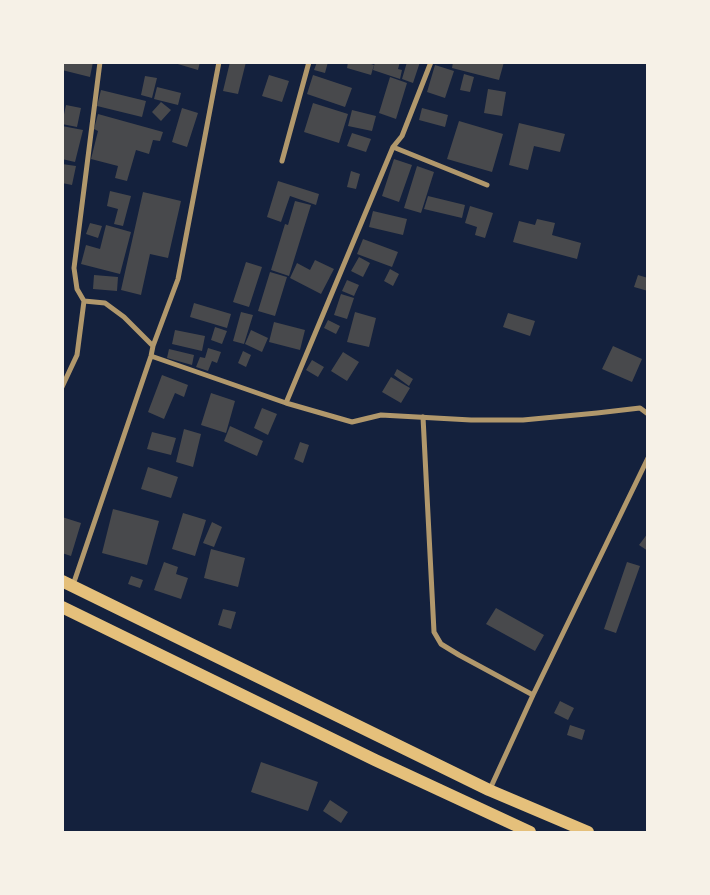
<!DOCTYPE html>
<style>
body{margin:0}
#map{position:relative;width:710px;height:895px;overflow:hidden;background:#14213d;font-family:Lato,sans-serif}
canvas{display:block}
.frame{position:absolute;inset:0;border:64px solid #f6f1e7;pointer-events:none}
</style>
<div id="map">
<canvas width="710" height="895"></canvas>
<div class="frame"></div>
</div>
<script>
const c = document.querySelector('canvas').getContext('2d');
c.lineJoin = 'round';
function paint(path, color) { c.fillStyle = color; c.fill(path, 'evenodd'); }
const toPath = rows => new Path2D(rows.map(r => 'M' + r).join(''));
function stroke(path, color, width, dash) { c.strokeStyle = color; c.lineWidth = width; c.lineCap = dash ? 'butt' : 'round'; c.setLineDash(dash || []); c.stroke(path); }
paint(toPath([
 [62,62,93,62,90,77,62,70],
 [171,62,200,62,198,70],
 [230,62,246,62,238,94,223,91],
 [317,62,328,62,325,73,314,70],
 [348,62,365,62,374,65,371,75,347,68],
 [375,62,400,62,398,69,402,70,400,79,373,70],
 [407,62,420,62,413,83,402,79],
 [453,62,504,62,499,80,452,68],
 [435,65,454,71,445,98,427,92],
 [464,74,474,77,470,92,460,90],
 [269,75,289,81,282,102,262,96],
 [313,75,352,88,345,107,307,94],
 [145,76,157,78,152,98,141,95],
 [390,77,407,83,396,119,379,113],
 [157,87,181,93,178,105,154,99],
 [488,89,506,92,502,116,484,113],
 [101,90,146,101,142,117,97,106],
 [161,102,171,110,161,121,152,112],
 [313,103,348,114,339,143,304,132],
 [66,105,81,108,77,127,62,124],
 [182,108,198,113,187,147,172,142],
 [422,108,448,115,445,127,419,120],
 [352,110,376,116,372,131,348,126],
 [98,114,163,132,160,141,153,140,149,154,136,150,127,181,115,178,118,166,91,159,98,131,94,129],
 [459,121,503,134,492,172,447,159],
 [519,123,565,134,560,152,534,146,528,170,509,165],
 [62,126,83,130,75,162,62,159],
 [352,133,371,139,366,152,347,146],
 [394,159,412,165,399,202,382,196],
 [62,164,76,166,72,185,62,183],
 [417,166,434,172,421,213,404,208],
 [351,171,360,174,356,189,347,187],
 [278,181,319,194,316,205,290,196,281,222,267,217],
 [110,191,131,196,123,226,114,224,118,209,107,206],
 [143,192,181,201,168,258,150,254,141,295,121,290],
 [428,196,465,205,462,218,424,209],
 [295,201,311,205,289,276,271,270,285,224,288,225],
 [470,206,493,213,485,238,475,235,477,227,465,223],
 [373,211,407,219,403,235,369,227],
 [537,219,555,223,552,235,581,243,577,259,513,242,519,221,535,225],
 [90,223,102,226,98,238,86,234],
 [106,225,131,232,120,274,81,264,86,245,100,249],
 [363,239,398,252,392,267,357,254],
 [359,257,370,263,363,277,351,271],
 [315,260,334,269,321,294,290,278,297,263,310,270],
 [246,262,262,267,249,307,233,302],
 [390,269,399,274,393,286,384,281],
 [270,272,287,277,275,316,258,311],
 [94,275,118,277,117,291,93,289],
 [638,275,648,278,648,291,634,287],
 [347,280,359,285,354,296,342,291],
 [341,294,354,298,347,319,334,315],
 [194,303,231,314,227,328,190,317],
 [241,312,253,315,244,344,233,341],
 [355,312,376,318,369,347,347,342],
 [508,313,535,321,530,336,503,327],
 [328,320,340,326,336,334,324,328],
 [274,322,305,330,300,350,269,342],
 [215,327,227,331,222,344,211,340],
 [175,330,205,336,202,351,172,344],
 [251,330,268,338,262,352,245,344],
 [613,346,642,359,632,382,602,369],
 [208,348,221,352,217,363,212,361,208,371,196,367,200,357,205,358],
 [169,349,194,355,192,365,167,358],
 [243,351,251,355,246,367,238,363],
 [343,352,359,362,347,381,331,371],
 [312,360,324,367,318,377,306,370],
 [397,369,413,379,409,386,394,375],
 [162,375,188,385,184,397,175,393,164,419,148,412],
 [391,377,410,388,401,403,382,392],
 [211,393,235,401,226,433,201,425],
 [262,408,277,414,268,435,254,428],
 [230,426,263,441,257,456,224,441],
 [184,429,201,434,193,467,176,462],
 [152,432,176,438,171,455,147,449],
 [300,442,309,445,303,463,294,459],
 [148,467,178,477,171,498,141,489],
 [113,509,159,521,147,565,102,553],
 [183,513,206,520,195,556,172,549],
 [62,517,81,523,71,556,62,553],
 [212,522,222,527,214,547,203,543],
 [648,533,648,551,639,545],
 [211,549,245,558,238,587,204,578],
 [164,562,178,567,176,574,188,578,181,599,154,590],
 [627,562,640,566,616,633,604,629],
 [131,576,143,580,140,588,128,584],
 [496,608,544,635,535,651,486,624],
 [223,609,236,612,231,629,218,625],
 [560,701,574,708,568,720,554,713],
 [570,725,585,730,582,740,567,735],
 [261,762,318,782,308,811,251,792],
 [330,800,348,812,341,823,323,811]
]), '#48494c');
stroke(toPath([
 [393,147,487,185],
 [282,161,309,62],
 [84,301,105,303,124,317,153,346],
 [151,356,286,403,352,422,381,415,471,420,523,420,597,413,640,408,648,414],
 [62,387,77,355,84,301,77,289,74,268,100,62],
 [286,403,393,147,402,136,431,62],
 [423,417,434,632,441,644,459,655,533,695],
 [73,585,151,356,153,346,178,279,219,62],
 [490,789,533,695,648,458]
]), '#b1986c', 5);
stroke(toPath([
 [62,581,489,790,588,832],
 [62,607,375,760,530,832]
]), '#e5c07b', 12);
</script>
